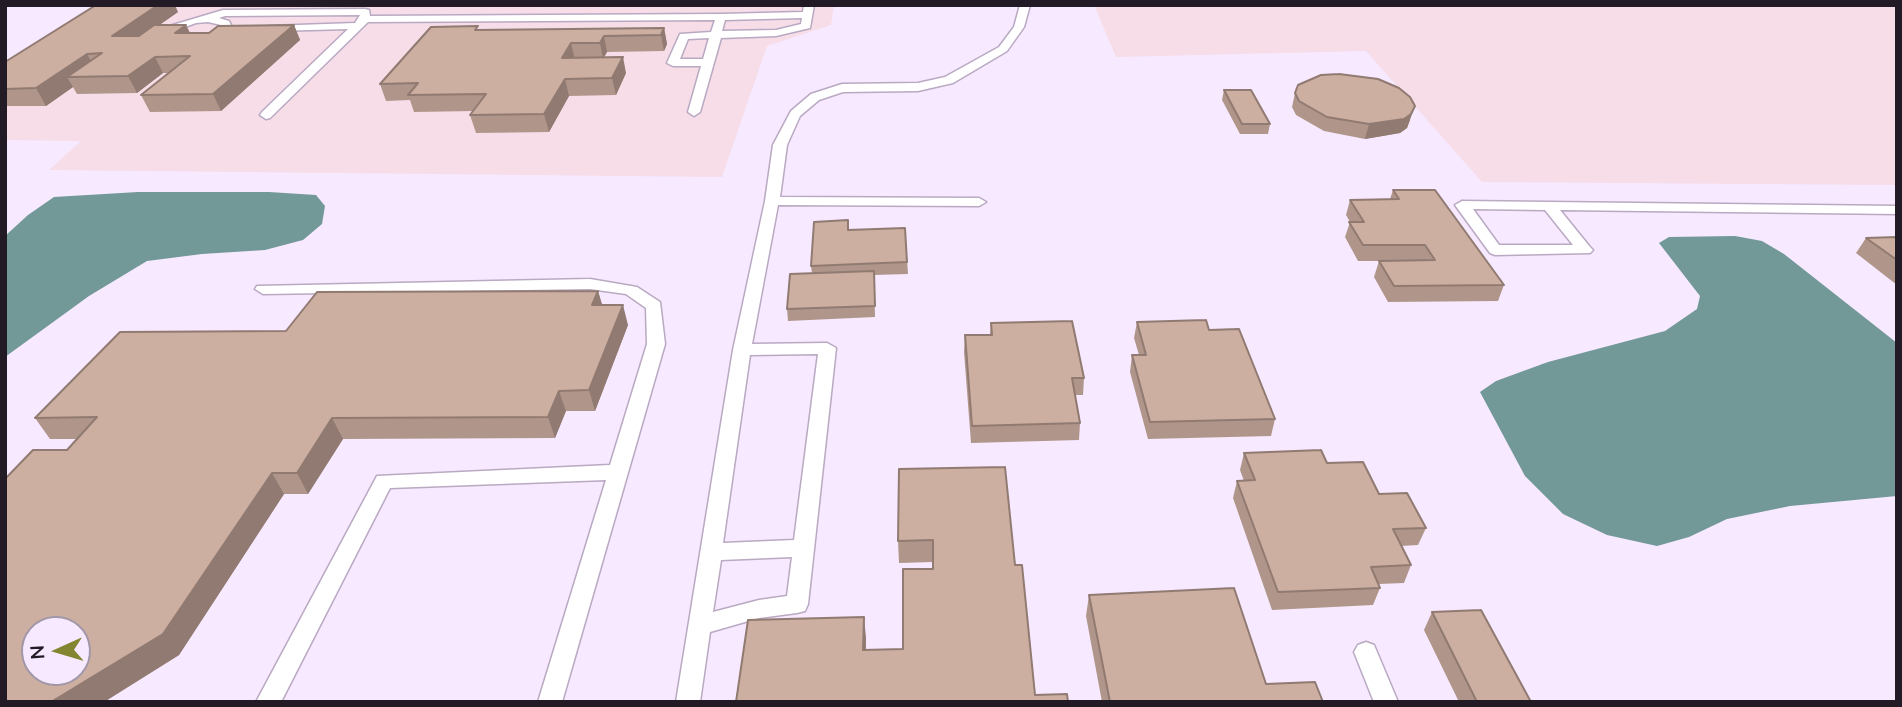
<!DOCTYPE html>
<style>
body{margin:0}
#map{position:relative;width:1902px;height:707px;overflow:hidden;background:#f7e9ff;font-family:Mulish,sans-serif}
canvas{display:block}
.frame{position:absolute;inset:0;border:7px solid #221b25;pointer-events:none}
.north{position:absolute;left:21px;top:616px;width:70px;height:70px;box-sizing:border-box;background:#f7e9ff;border:2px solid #a297a8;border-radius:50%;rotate:266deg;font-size:19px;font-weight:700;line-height:28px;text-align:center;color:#221b25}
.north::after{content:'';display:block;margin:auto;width:24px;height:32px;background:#838530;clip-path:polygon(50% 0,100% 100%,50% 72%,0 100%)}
</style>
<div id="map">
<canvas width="1902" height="707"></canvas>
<div class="frame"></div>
<div class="north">N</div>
</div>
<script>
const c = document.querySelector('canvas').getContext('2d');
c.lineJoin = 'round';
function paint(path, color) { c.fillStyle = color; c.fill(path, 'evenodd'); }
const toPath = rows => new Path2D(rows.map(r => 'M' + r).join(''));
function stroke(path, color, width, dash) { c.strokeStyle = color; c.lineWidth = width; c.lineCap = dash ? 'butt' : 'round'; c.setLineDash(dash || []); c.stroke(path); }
paint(toPath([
 [115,5,834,5,831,25,767,46,722,177,49,170,81,141,5,140,5,78],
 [1094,5,1897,5,1897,185,1482,182,1366,51,1116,57]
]), '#f6dde8');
paint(toPath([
 [138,192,269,192,316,195,325,206,322,224,303,240,265,250,202,254,147,261,89,296,5,357,5,236,28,215,54,197],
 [1735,236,1762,241,1784,254,1897,343,1897,496,1790,506,1727,519,1689,537,1657,546,1607,535,1563,514,1525,476,1480,392,1496,381,1548,362,1665,331,1697,309,1700,296,1659,243,1669,237]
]), '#729898');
const service = toPath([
 [804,5,814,5,810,28,776,36,721,38,700,112,694,116,688,112,701,66,673,66,667,63,680,34,711,32,715,20,368,22,270,118,266,119,260,115,262,112,348,29,273,31,269,30,269,26,355,23,360,15,225,16,219,18,229,21,233,29,232,31,224,31,221,25,208,22,196,23,174,31,167,40,160,41,154,38,166,27,223,10,365,9,369,10,370,16,721,14,803,12,804,5],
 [802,18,801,24,776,30,722,31,725,20,802,18],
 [709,38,703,59,680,59,688,39,709,38],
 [1020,5,1030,5,1024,27,1007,51,953,83,918,91,843,92,819,100,800,116,787,145,780,197,979,198,986,202,979,206,778,205,752,344,827,343,836,348,808,604,805,611,797,613,759,618,710,632,700,702,676,702,733,350,765,201,773,145,791,111,811,94,842,84,918,83,945,77,999,47,1014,27,1020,5],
 [818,354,794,540,723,543,750,355,818,354],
 [792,557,787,596,759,600,713,612,721,560,792,557],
 [1462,201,1897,206,1897,214,1560,210,1590,247,1593,250,1590,253,1495,255,1490,253,1455,205,1462,201],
 [1473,209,1545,210,1573,245,1499,245,1473,209],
 [590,279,637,287,660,302,665,344,562,702,538,702,606,480,390,488,281,702,256,702,377,476,610,465,647,344,646,308,626,294,590,289,263,294,255,289,257,286,590,279],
 [1366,642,1374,645,1398,702,1374,702,1354,652,1358,645,1366,642]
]);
stroke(service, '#b9a9c2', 3);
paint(service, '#fff');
paint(toPath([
 [178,12,159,25,190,33,209,33,294,25,300,40,221,111,150,112,141,95,169,73,163,73,137,93,77,94,73,87,46,106,5,106,5,62],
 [664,28,667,44,664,51,607,52,604,57,626,73,616,95,569,96,549,132,476,133,470,115,473,111,414,112,410,100,386,101,380,84,479,30],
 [1224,90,1270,124,1268,134,1240,134,1222,100],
 [1295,93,1410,120,1407,128,1400,133,1365,139,1324,131,1296,115,1292,107],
 [1393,190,1504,285,1498,301,1388,302,1374,277,1379,261,1358,261,1345,237,1350,222,1346,215,1350,200,1390,199],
 [848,220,849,230,905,228,908,274,874,275,875,317,788,321,787,309,812,273,811,266],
 [1897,237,1897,285,1856,253,1866,238],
 [598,291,602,305,628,325,595,411,566,411,555,438,343,439,308,494,284,494,179,655,104,702,5,702,67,450,78,439,50,439,35,418,286,331],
 [1137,322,1209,330,1275,419,1271,436,1148,439,1130,372,1132,355,1139,355,1134,338],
 [991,323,1084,378,1083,395,1075,395,1080,423,1079,440,971,443,964,352,965,335,990,335],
 [1244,453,1327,463,1379,494,1426,528,1418,545,1401,546,1411,565,1404,583,1378,584,1380,588,1373,605,1272,610,1233,498,1237,481,1244,481,1240,470],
 [899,469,1015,565,1035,695,736,702,866,638,866,650,903,649,933,569,933,562,899,563,898,541],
 [1089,595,1266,684,1323,702,1102,702,1086,616],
 [1432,612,1531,702,1459,702,1424,630]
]), '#b0968a');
paint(toPath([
 [158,5,175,5,178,12,121,52,112,36],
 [186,25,194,41,175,33],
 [294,25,300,40,221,111,213,94],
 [664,28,667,44,664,51,661,35],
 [604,36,607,52,603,59,600,43],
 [571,43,575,60,562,58],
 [87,54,96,70,67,77,73,87,46,106,36,88],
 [155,57,163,73,137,93,128,76],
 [623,57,626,73,616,95,612,78],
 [565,79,569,96,549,132,544,114],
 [1415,106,1407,128,1400,133,1365,139,1369,124],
 [598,291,604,311,592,305],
 [623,305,628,325,595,411,589,390],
 [559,391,566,411,555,438,548,417],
 [332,418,343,439,308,494,297,473],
 [272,473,284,494,179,655,104,702,51,702],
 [864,617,866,638,865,671,863,650]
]), '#907a71');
const building = toPath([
 [96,5,158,5,112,36,139,36,154,25,186,25,175,33,209,33,218,26,294,25,213,94,141,95,190,56,155,57,128,76,67,77,102,53,87,54,36,88,5,89,5,62,96,5],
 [478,26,475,30,664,28,661,35,604,36,600,43,571,43,562,58,623,57,612,78,565,79,544,114,470,115,486,94,408,95,418,83,380,84,431,27,478,26],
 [1339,74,1378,79,1399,88,1410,97,1415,106,1411,114,1404,119,1369,124,1327,117,1299,101,1295,93,1298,85,1321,75,1339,74],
 [1224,90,1251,90,1270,124,1242,124,1224,90],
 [1393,190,1435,190,1504,285,1394,286,1379,261,1435,260,1425,245,1363,245,1349,222,1364,222,1350,200,1399,199,1393,190],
 [848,220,848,230,905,228,907,262,811,266,814,222,848,220],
 [1897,237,1897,260,1866,238,1897,237],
 [874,271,875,306,787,309,790,274,874,271],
 [598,291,592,305,623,305,589,390,559,391,548,417,332,418,297,473,272,473,163,634,51,702,5,702,5,479,33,450,67,450,97,417,35,418,120,332,286,331,317,292,598,291],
 [35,630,77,630,77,672,35,672,35,630],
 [1206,320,1209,330,1239,329,1275,419,1150,422,1132,355,1146,355,1137,322,1206,320],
 [1072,321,1084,378,1072,378,1080,423,972,426,965,335,992,335,991,323,1072,321],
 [1321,450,1327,463,1363,462,1379,494,1407,493,1426,528,1393,529,1411,565,1371,567,1380,588,1278,592,1237,481,1255,480,1244,453,1321,450],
 [1005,467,1015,565,1022,565,1035,695,1067,694,1068,702,736,702,748,620,864,617,863,650,903,649,903,569,933,569,933,540,898,541,899,469,1005,467],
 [1234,588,1266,684,1315,682,1323,702,1110,702,1089,595,1234,588],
 [1481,610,1531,702,1477,702,1432,612,1481,610]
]);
paint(building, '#cdafa1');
stroke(building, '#907a71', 2);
</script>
